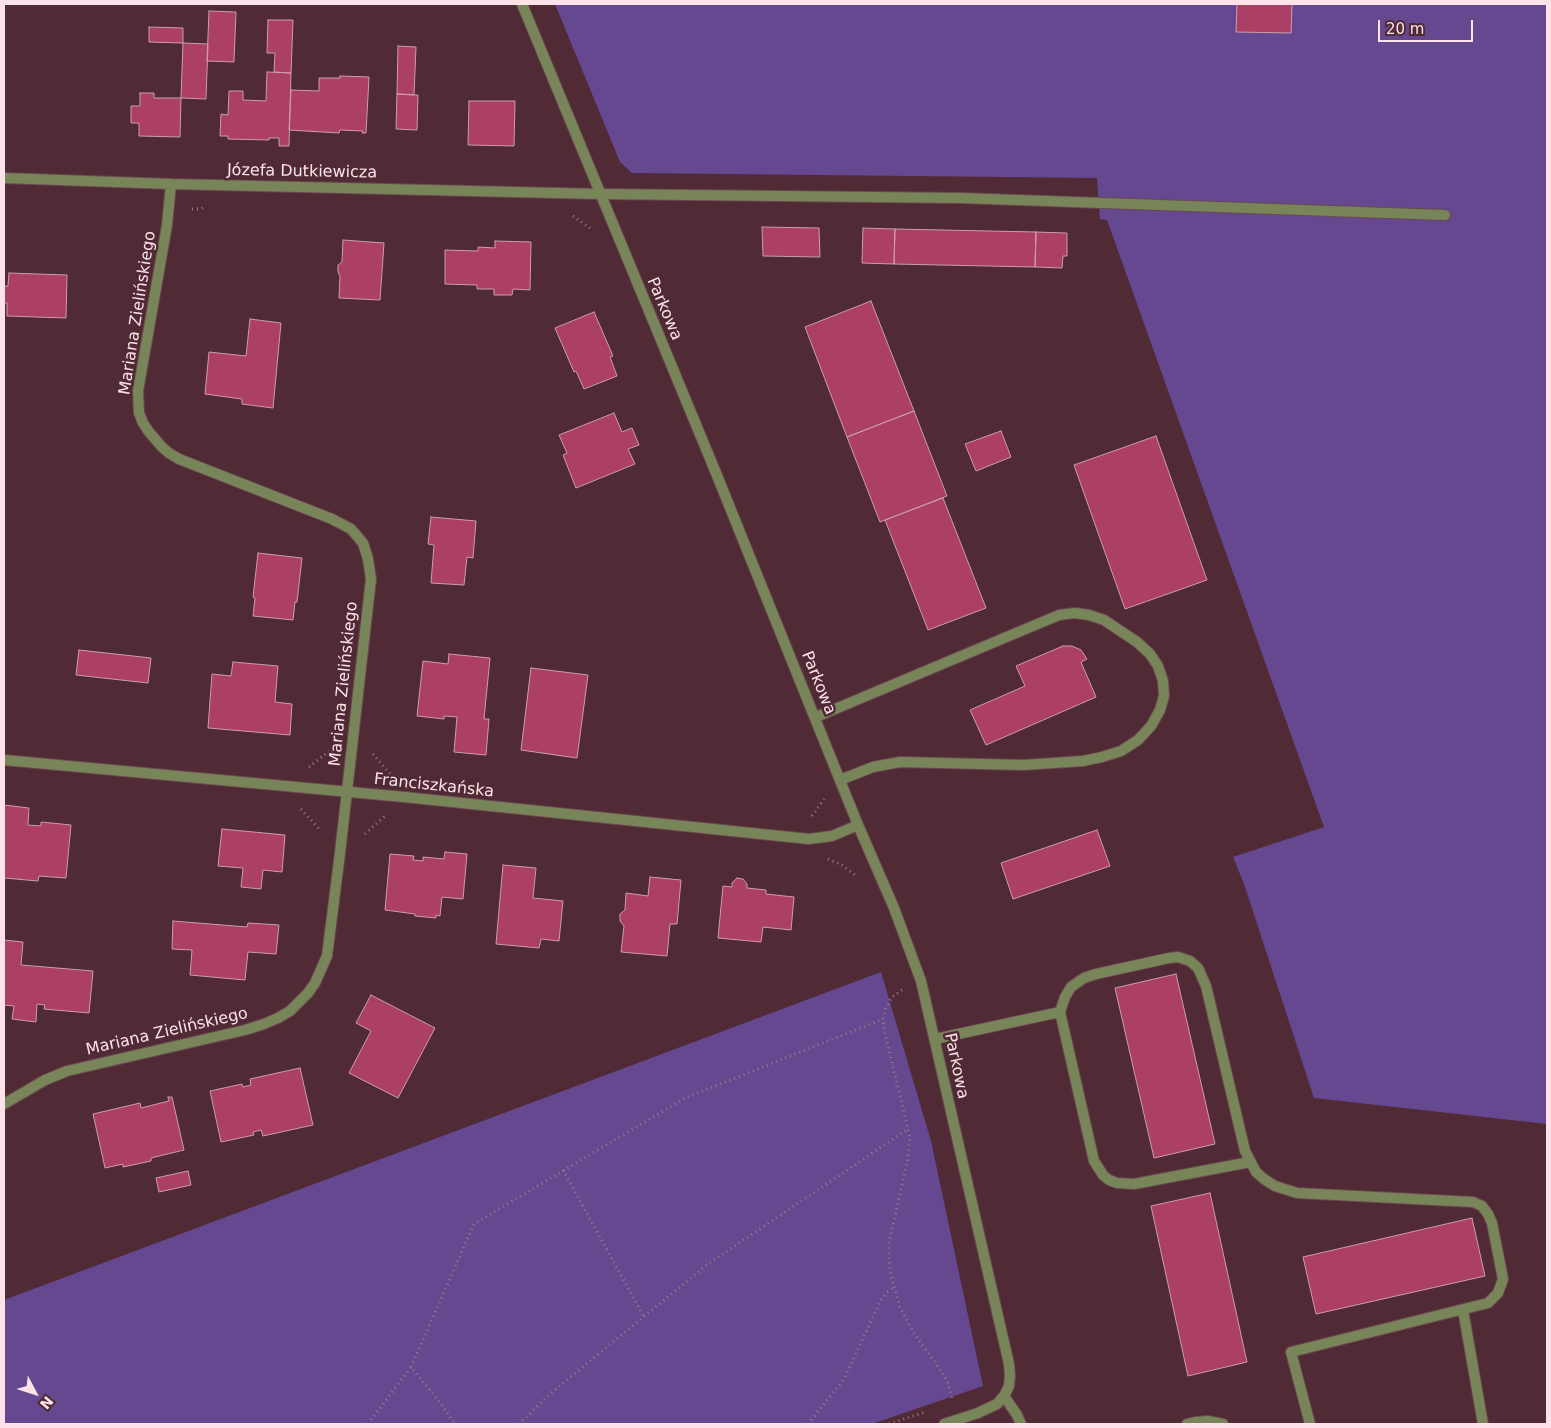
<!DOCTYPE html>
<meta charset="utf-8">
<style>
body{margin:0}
#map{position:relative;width:1551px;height:1428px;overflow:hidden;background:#502a35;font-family:"DejaVu Sans",sans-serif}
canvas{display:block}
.frame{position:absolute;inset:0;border:5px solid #fde3e9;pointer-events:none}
.north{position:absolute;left:10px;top:1368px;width:50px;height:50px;-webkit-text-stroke:4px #502a35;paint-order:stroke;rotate:130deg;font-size:14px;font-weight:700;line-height:20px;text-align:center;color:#fde3e9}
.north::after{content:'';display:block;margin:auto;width:18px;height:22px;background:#fde3e9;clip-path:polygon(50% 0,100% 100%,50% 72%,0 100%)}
.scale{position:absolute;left:1378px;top:20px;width:95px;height:22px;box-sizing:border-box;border:2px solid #fde3e9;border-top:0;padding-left:6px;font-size:15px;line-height:18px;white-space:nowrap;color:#fde3e9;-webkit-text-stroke:4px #502a35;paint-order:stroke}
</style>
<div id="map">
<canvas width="1551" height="1428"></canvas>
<div class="frame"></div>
<div class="north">N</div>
<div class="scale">20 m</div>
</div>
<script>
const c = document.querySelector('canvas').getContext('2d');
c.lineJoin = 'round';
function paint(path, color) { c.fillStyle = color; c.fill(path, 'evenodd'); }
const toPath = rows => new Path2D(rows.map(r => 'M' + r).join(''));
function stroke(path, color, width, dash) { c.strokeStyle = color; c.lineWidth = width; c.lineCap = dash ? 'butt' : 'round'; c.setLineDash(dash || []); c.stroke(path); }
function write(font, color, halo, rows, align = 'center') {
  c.font = font + ' "DejaVu Sans",sans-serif'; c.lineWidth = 5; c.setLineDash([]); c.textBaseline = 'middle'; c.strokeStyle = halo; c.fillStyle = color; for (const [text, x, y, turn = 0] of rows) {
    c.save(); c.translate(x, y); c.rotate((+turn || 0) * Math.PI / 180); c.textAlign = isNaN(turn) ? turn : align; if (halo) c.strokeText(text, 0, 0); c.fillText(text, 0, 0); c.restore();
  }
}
paint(toPath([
 [555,4,1547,4,1547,1124,1314,1098,1244,884,1233,857,1324,827,1107,220,1100,219,1097,178,632,173,620,162],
 [881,972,931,1141,983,1386,872,1424,4,1424,4,1300]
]), '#654890');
const building = toPath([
 [1237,4,1292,4,1291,33,1236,32,1237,4],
 [209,11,236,12,234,62,207,61,209,11],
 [268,20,293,20,291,73,274,72,275,53,267,53,268,20],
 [149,27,183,28,183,43,149,42,149,27],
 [183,43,208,44,206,99,181,98,183,43],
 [398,46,416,47,414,95,397,94,398,46],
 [267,72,291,73,289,146,279,146,279,138,269,138,269,140,228,139,228,136,220,136,221,114,228,115,229,91,243,91,243,100,266,101,267,72],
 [340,76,369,77,366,133,362,133,363,131,340,130,339,133,289,130,291,90,319,91,319,78,340,78,340,76],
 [140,93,154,93,154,98,181,98,180,137,139,136,139,123,131,123,131,106,140,106,140,93],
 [397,94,418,95,417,130,396,129,397,94],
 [469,101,515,101,514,146,468,145,469,101],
 [762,227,819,228,820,257,763,256,762,227],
 [863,228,895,229,894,264,862,263,863,228],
 [895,229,1036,232,1035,267,894,264,895,229],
 [1036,232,1067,233,1067,256,1063,256,1062,268,1035,267,1036,232],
 [343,240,384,243,380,300,339,298,340,276,338,272,338,265,342,262,343,240],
 [495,241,531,242,530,290,513,289,512,295,494,295,494,289,477,289,477,285,445,284,445,250,478,251,478,247,495,248,495,241],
 [9,273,67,275,66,318,7,316,7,303,4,303,4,286,8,286,9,273],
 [871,301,914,411,847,437,805,327,871,301],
 [594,312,613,356,610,357,617,376,584,389,576,371,574,372,555,328,594,312],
 [250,319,281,323,273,408,242,404,242,399,205,394,209,352,246,356,250,319],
 [914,411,947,496,880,522,847,437,914,411],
 [614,413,622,432,632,428,639,445,628,449,635,464,576,488,563,455,567,453,559,435,614,413],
 [1001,431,1011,457,976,471,965,444,1001,431],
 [1156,436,1207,580,1125,609,1074,465,1156,436],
 [943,498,986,608,928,630,885,520,943,498],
 [431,517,476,521,473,558,467,557,464,585,431,583,434,545,428,544,431,517],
 [258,553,302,558,297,602,295,602,293,620,253,616,255,598,253,597,258,553],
 [1063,646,1072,646,1081,650,1087,659,1081,662,1096,697,986,745,970,710,1025,686,1016,666,1063,646],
 [79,650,151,658,148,683,76,675,79,650],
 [449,654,490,658,484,719,489,719,486,755,454,752,457,717,444,716,444,719,417,716,423,661,448,664,449,654],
 [233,662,278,666,275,702,292,704,290,735,208,728,212,674,231,676,233,662],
 [531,668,588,675,577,758,521,750,531,668],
 [4,805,29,808,28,825,41,826,41,822,71,825,66,878,39,876,38,881,4,878,4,805],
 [222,829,285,835,282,872,263,870,261,889,241,887,243,868,218,866,222,829],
 [1097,830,1110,866,1013,899,1001,863,1097,830],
 [445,852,467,854,463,899,442,897,440,916,436,915,436,918,415,916,415,914,385,910,390,854,414,856,413,860,423,861,423,857,444,859,445,852],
 [503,865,536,868,533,898,563,901,559,941,541,939,539,948,496,944,503,865],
 [650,877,681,880,677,924,670,924,667,956,621,952,624,926,620,921,620,914,625,910,626,893,648,896,650,877],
 [737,878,743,879,747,884,747,888,766,890,766,894,794,897,791,930,763,927,761,942,718,938,723,886,732,887,732,883,737,878],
 [173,921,247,927,248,923,279,925,276,954,248,952,245,980,190,975,192,950,172,949,173,921],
 [4,940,23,942,21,965,93,971,89,1013,44,1009,45,1005,37,1004,36,1022,12,1019,14,1006,4,1005,4,940],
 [1176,974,1215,1144,1154,1158,1115,988,1176,974],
 [371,995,435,1028,398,1098,349,1073,371,1031,356,1023,371,995],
 [300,1068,313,1125,263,1136,261,1130,253,1132,254,1135,221,1142,210,1091,242,1084,243,1087,251,1085,250,1079,300,1068],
 [168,1097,172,1097,184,1150,151,1158,151,1161,123,1167,123,1164,105,1168,93,1114,140,1103,141,1108,169,1101,168,1097],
 [188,1171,191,1185,159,1192,156,1178,188,1171],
 [1210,1193,1247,1362,1188,1376,1151,1206,1210,1193],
 [1472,1218,1485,1276,1316,1314,1303,1257,1472,1218]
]);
paint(building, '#ac3f66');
stroke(building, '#cd9daa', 1);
const service = toPath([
 [600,194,960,198,1445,215],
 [816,717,1059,615,1075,613,1089,615,1104,620,1137,642,1150,654,1158,666,1163,681,1164,696,1160,710,1151,726,1138,740,1121,751,1102,757,1083,761,1023,765,900,762,873,767,840,780],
 [1060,1012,1065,997,1071,987,1084,978,1096,974,1169,958,1178,957,1190,961,1198,968,1206,986,1245,1151,1256,1172,1264,1179,1275,1186,1297,1193,1473,1202,1482,1206,1488,1214,1492,1223,1503,1279,1498,1293,1488,1303,1291,1352,1310,1424],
 [935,1039,1060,1012,1094,1161,1103,1175,1109,1180,1117,1183,1134,1184,1250,1162],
 [1463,1310,1483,1424],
 [1004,1396,1017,1415,1021,1424],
 [1187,1424,1196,1422,1208,1421,1223,1424]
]);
const minor = toPath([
 [522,4,716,473,858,825,894,908,921,981,1009,1364,1010,1376,1009,1386,1004,1396,997,1404,978,1413,944,1424],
 [4,178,171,184,600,194],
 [4,760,404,797,809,839,832,836,858,825],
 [4,1104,45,1080,67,1071,245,1030,264,1024,278,1018,290,1011,308,993,315,983,327,956,340,853,371,579,368,559,363,543,351,529,332,519,179,459,169,453,162,447,149,432,143,423,139,413,138,391,167,225,171,184]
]);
stroke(service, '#6c4852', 12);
stroke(minor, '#6c4852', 12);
stroke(toPath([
 [192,209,201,209,205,206],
 [573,216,590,228],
 [373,754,390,774],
 [309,767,329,751],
 [301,809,321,831],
 [812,816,824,799],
 [365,834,385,816],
 [828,859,842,865,855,875],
 [902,990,892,997,885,1010,883,1019,885,1033,910,1138,908,1158,889,1243,889,1259,891,1276,900,1307,914,1333,944,1375,948,1383,952,1398],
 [563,1170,644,1317],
 [411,1367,474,1224,685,1098,883,1019],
 [368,1424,411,1367,442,1405,455,1424],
 [519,1424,551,1393,708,1264,908,1129],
 [808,1424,844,1379,881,1300,887,1292,894,1287],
 [889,1424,925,1412]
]), '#9a7982', 3, [1, 4]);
stroke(service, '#788558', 10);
stroke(minor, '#788558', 10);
write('16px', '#fde3e9', '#502a35', [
 ["Józefa Dutkiewicza",302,172,1],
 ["Parkowa",664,309,67],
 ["Mariana Zielińskiego",138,313,-81],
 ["Parkowa",818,683,68],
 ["Mariana Zielińskiego",344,684,-84],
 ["Franciszkańska",434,786,6],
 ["Mariana Zielińskiego",167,1032,-13],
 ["Parkowa",956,1066,78]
]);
</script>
